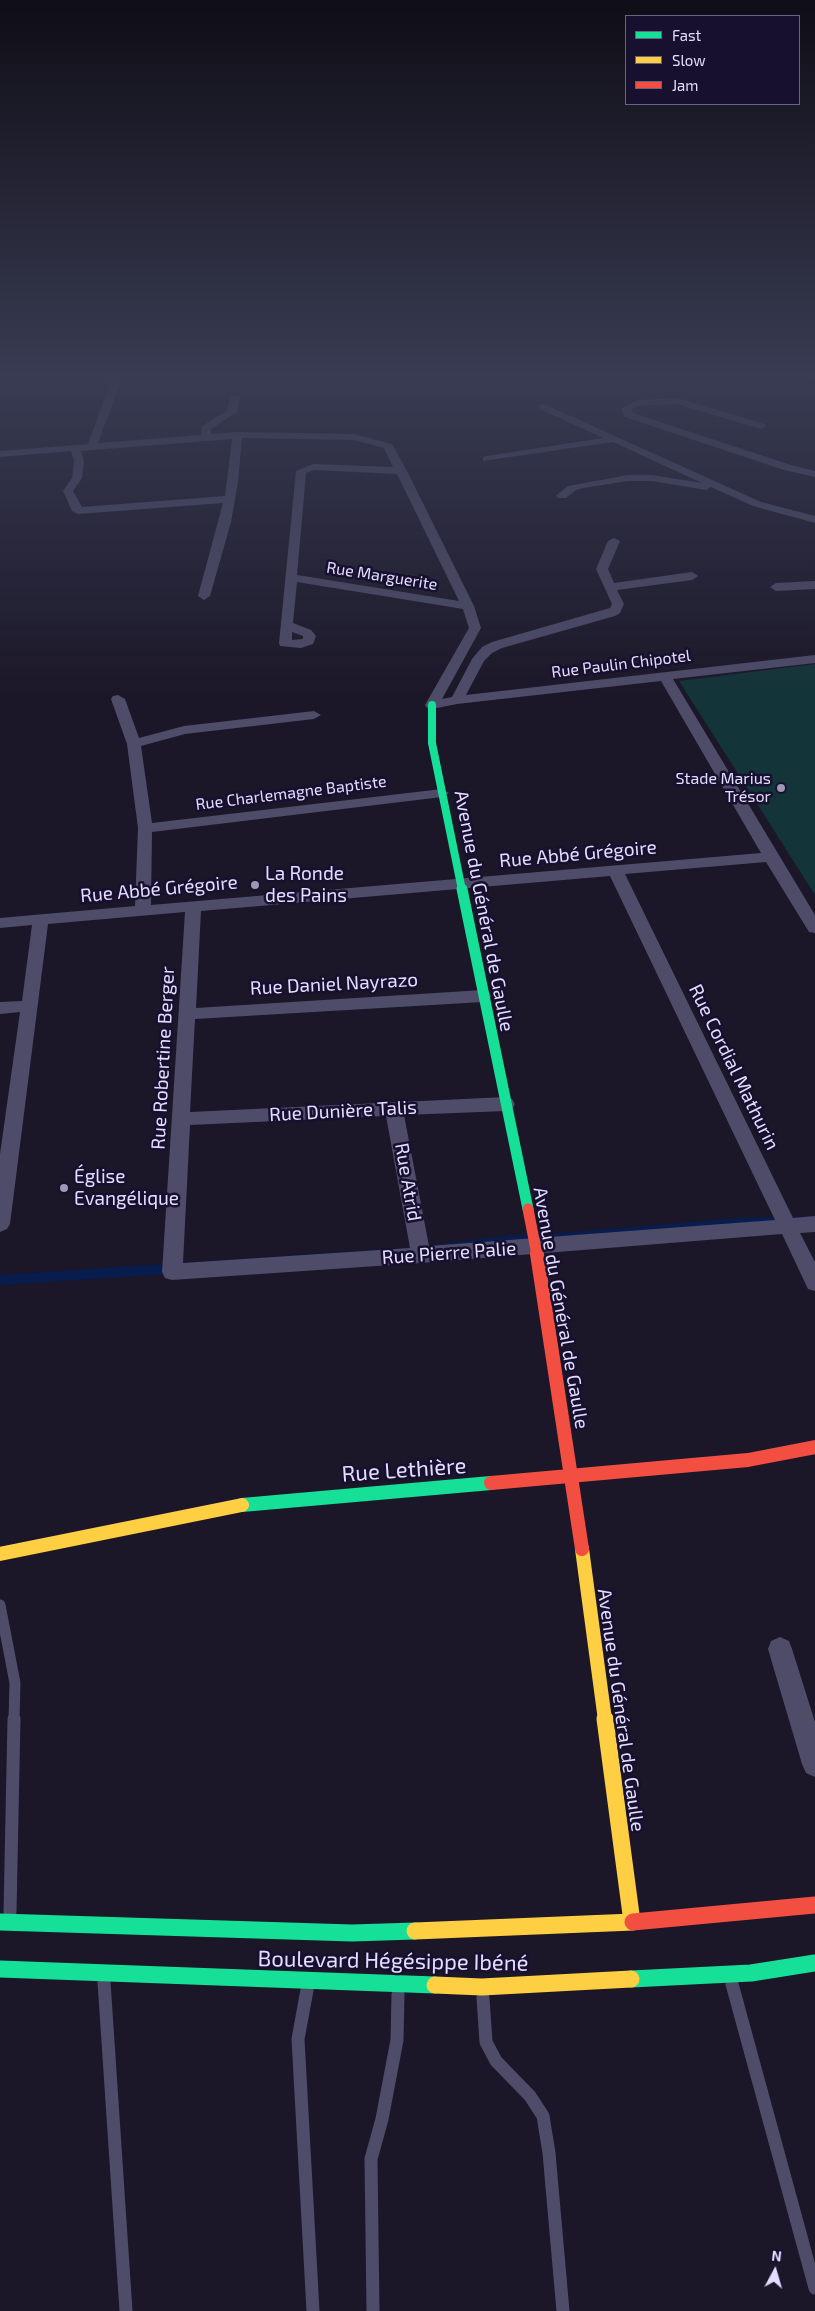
<!DOCTYPE html>
<meta charset="utf-8">
<style>
body{margin:0}
#map{position:relative;width:815px;height:2311px;overflow:hidden;background:#1b1728;font-family:"Exo 2",sans-serif}
canvas{display:block}
.legend{position:absolute;left:625px;top:15px;width:175px;height:90px;box-sizing:border-box;background:#17102f;border:1px solid #696282;margin:0;padding:6px 9px;list-style:none;font-size:15px;color:#e3deff}
.legend li{display:flex;align-items:center;gap:10px;height:25px}
.legend b{width:25px;border:1px solid #696282}
.north{position:absolute;left:750px;top:2246px;width:50px;height:50px;-webkit-text-stroke:4px #17102f;paint-order:stroke;rotate:6deg;font-size:14px;font-weight:700;line-height:20px;text-align:center;color:#e3deff}
.north::after{content:'';display:block;margin:auto;width:18px;height:22px;background:#e3deff;clip-path:polygon(50% 0,100% 100%,50% 72%,0 100%)}
</style>
<div id="map">
<canvas width="815" height="2311"></canvas>
<ul class="legend">
<li><b style="height:6px;background:#16e098"></b>Fast</li>
<li><b style="height:6px;background:#ffcf43"></b>Slow</li>
<li><b style="height:6px;background:#f24e42"></b>Jam</li>
</ul>
<div class="north">N</div>
</div>
<script>
const c = document.querySelector('canvas').getContext('2d');
c.lineJoin = 'round';
function paint(path, color) { c.fillStyle = color; c.fill(path, 'evenodd'); }
const toPath = rows => new Path2D(rows.map(r => 'M' + r).join(''));
function stroke(path, color, width, dash) { c.strokeStyle = color; c.lineWidth = width; c.lineCap = dash ? 'butt' : 'round'; c.setLineDash(dash || []); c.stroke(path); }
function write(font, color, halo, rows, align = 'center') {
  c.font = font + ' "Exo 2",sans-serif'; c.lineWidth = 5; c.setLineDash([]); c.textBaseline = 'middle'; c.strokeStyle = halo; c.fillStyle = color; for (const [text, x, y, turn = 0] of rows) {
    c.save(); c.translate(x, y); c.rotate((+turn || 0) * Math.PI / 180); c.textAlign = isNaN(turn) ? turn : align; if (halo) c.strokeText(text, 0, 0); c.fillText(text, 0, 0); c.restore();
  }
}
paint(toPath([
 [815,664,815,895,679,681]
]), '#133438');
paint(toPath([
 [815,1216,815,1223,168,1274,0,1285,0,1275,415,1247,512,1235,547,1234,738,1218]
]), '#081c4e');
stroke(toPath([
 [0,1605,15,1683,14,1720]
]), '#4e4c69', 11);
stroke(toPath([
 [10,1912,14,1719],
 [104,1982,126,2311],
 [732,1984,815,2288],
 [307,1990,298,2039,313,2311],
 [483,1998,486,2042,496,2061,530,2096,543,2116,549,2153,563,2311],
 [373,2311,371,2159,382,2119,397,2040,398,1994]
]), '#4e4c69', 13);
paint(toPath([
 [109,377,119,377,119,386,98,443,201,435,202,426,227,411,230,398,235,395,240,398,237,412,211,429,211,434,237,432,354,434,392,444,407,471,474,606,481,628,442,699,452,697,472,659,482,647,492,642,610,608,612,604,596,569,608,541,614,538,620,541,608,569,614,583,692,572,698,576,692,580,617,590,624,604,620,613,615,616,502,648,492,653,484,661,466,695,815,655,815,663,673,679,815,915,815,933,809,932,766,862,625,874,793,1218,815,1216,815,1232,800,1233,815,1262,815,1291,808,1289,782,1234,421,1263,172,1280,165,1278,162,1272,185,912,48,924,10,1224,7,1229,0,1232,0,1154,20,1012,0,1014,0,1002,22,1001,32,925,0,928,0,918,135,906,138,828,127,744,111,699,113,696,118,695,125,699,139,738,184,726,314,711,321,715,314,719,185,734,141,746,152,823,442,789,449,793,442,797,152,832,151,905,761,853,661,681,457,704,432,709,427,708,425,705,469,628,463,609,297,582,293,623,311,630,316,636,313,644,301,648,280,646,279,643,296,471,313,464,393,467,384,448,354,440,242,438,238,482,231,522,210,596,204,600,198,596,223,503,78,514,72,511,63,491,72,478,74,461,71,451,0,457,0,451,88,444,109,386,109,377],
 [232,439,225,496,82,507,73,491,82,478,84,461,81,451,232,439],
 [314,470,397,474,459,601,297,575,306,473,314,470],
 [292,632,303,636,303,639,292,640,292,632],
 [610,876,775,1220,429,1246,404,1115,506,1111,512,1109,515,1104,512,1099,506,1097,190,1112,195,1019,483,1002,489,1000,491,996,489,992,483,990,196,1008,201,911,610,876],
 [386,1116,410,1248,183,1263,190,1125,386,1116],
 [809,377,815,377,815,380,811,379,809,377],
 [677,398,765,424,766,426,761,429,676,404,638,406,631,410,633,413,791,465,815,471,815,477,784,470,625,417,621,409,636,400,677,398],
 [544,404,761,502,815,516,815,523,753,506,711,487,706,490,652,481,628,481,583,488,576,490,566,498,558,498,556,496,558,494,568,486,628,475,652,475,702,483,613,442,483,461,483,457,487,456,603,438,540,409,540,405,544,404],
 [815,581,815,589,776,591,770,587,776,583,815,581],
 [780,1637,789,1641,792,1649,815,1722,815,1777,806,1773,802,1764,768,1649,771,1641,780,1637]
]), '#4e4c69');
stroke(toPath([
 [432,705,432,743,462,890]
]), '#16e098', 8);
stroke(toPath([
 [462,889,528,1209]
]), '#16e098', 11);
stroke(toPath([
 [242,1505,491,1483]
]), '#16e098', 14);
stroke(toPath([
 [0,1922,352,1933,415,1931],
 [0,1969,435,1985],
 [631,1979,751,1973,815,1963]
]), '#16e098', 17);
stroke(toPath([
 [582,1549,605,1720],
 [0,1554,242,1505]
]), '#ffcf43', 14);
stroke(toPath([
 [605,1719,632,1922],
 [415,1931,633,1922],
 [435,1985,482,1987,631,1979]
]), '#ffcf43', 17);
stroke(toPath([
 [528,1209,537,1255]
]), '#f24e42', 11);
stroke(toPath([
 [537,1254,582,1549],
 [491,1483,748,1460,815,1447]
]), '#f24e42', 14);
stroke(toPath([
 [633,1922,815,1905]
]), '#f24e42', 17);
const sky = c.createLinearGradient(0, 0, 0, 700);
sky.addColorStop(0, '#0f0d16');
sky.addColorStop(0.54, '#393c53');
sky.addColorStop(1, '#393c5300');
c.fillStyle = sky;
c.fillRect(0, 0, 815, 700);
for (const [x, y, r, color] of [
 [781,788,5,"#9d98b4"],
 [255,885,5,"#9d98b4"],
 [64,1188,5,"#9d98b4"]
]) { const dot = new Path2D(); dot.arc(x, y, r, 0, 2 * Math.PI); c.fillStyle = color; c.fill(dot); stroke(dot, '#17102f', 2); }
write('16px', '#e3deff', '#17102f', [
 ["Rue Marguerite",382,576,9],
 ["Rue Paulin Chipotel",621,664,-7],
 ["Rue Charlemagne Baptiste",291,793,-7]
]);
write('16px', '#e3deff', '#17102f', [
 ["Stade Marius",771,779],
 ["Trésor",771,797]
], 'right');
write('19px', '#e3deff', '#17102f', [
 ["Rue Abbé Grégoire",578,854,-5],
 ["Rue Abbé Grégoire",159,889,-5],
 ["Avenue du Général de Gaulle",484,911,79],
 ["Rue Daniel Nayrazo",334,984,-3],
 ["Rue Robertine Berger",163,1058,-87],
 ["Rue Cordial Mathurin",734,1067,64],
 ["Rue Dunière Talis",343,1111,-3],
 ["Rue Atrid",408,1182,80],
 ["Rue Pierre Palie",449,1253,-4],
 ["Avenue du Général de Gaulle",561,1308,80],
 ["Avenue du Général de Gaulle",621,1710,82]
]);
write('19px', '#e3deff', '#17102f', [
 ["La Ronde",265,874],
 ["des Pains",265,896],
 ["Église",74,1177],
 ["Evangélique",74,1199]
], 'left');
write('22px', '#e3deff', '#17102f', [
 ["Rue Lethière",404,1470,-4],
 ["Boulevard Hégésippe Ibéné",393,1961,1]
]);
</script>
